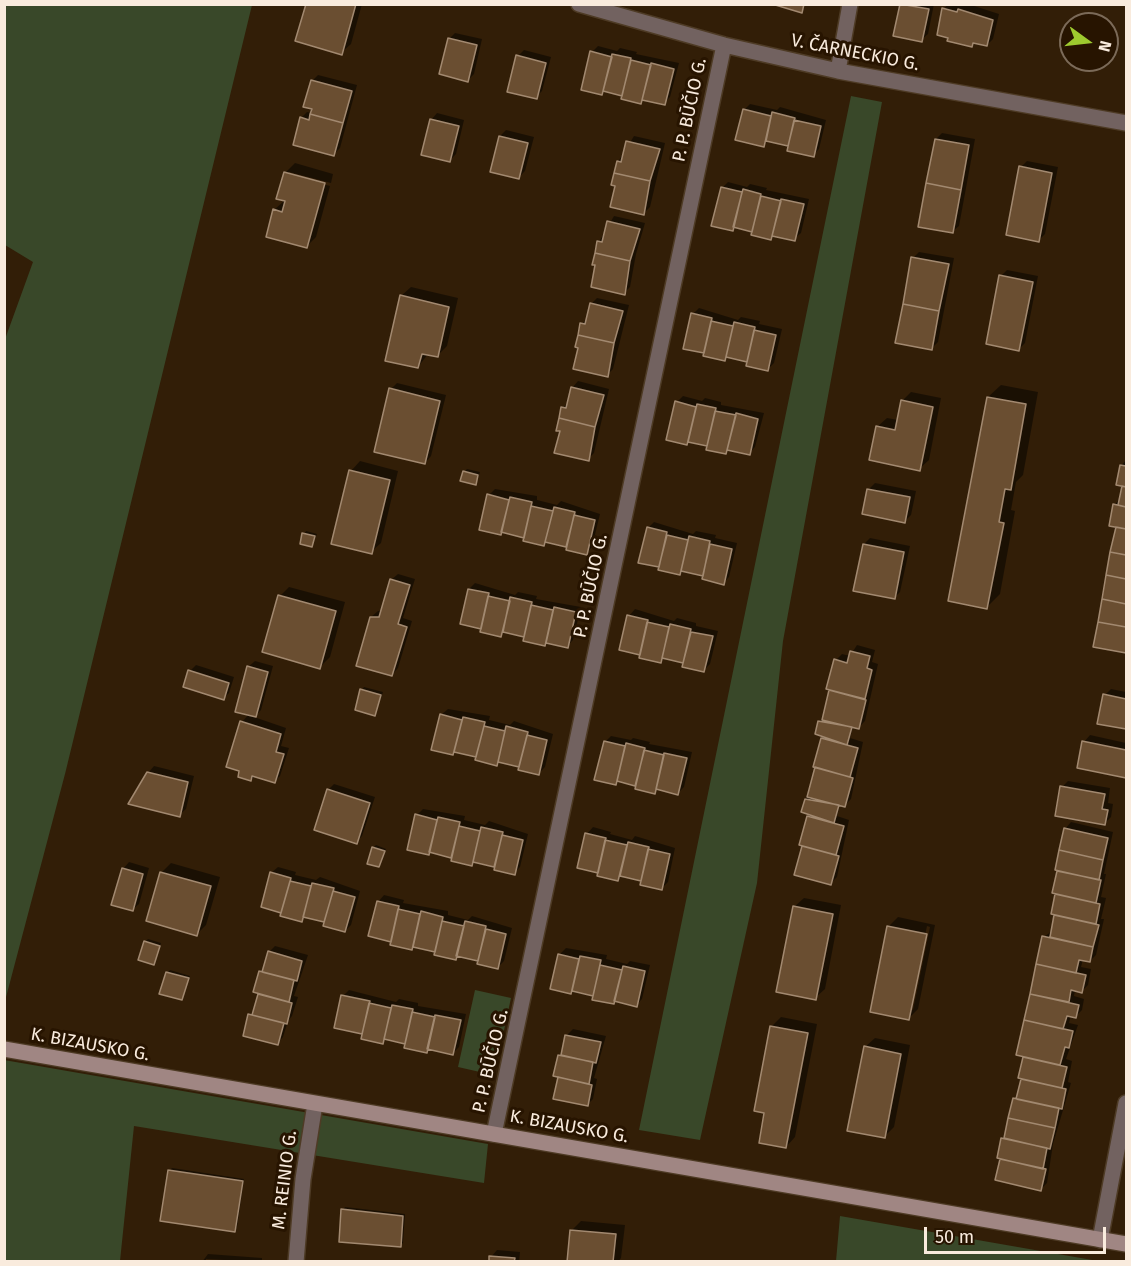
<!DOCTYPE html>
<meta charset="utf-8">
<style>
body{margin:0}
#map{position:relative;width:1131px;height:1266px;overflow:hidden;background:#321e07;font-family:"Fira Sans",sans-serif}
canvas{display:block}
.frame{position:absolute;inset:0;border:6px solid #f9ebdd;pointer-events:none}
.north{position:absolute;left:1059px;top:12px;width:60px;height:60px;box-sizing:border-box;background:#271400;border:2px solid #7b6a58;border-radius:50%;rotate:105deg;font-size:16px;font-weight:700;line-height:24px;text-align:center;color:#f9ebdd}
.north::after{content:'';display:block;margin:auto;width:21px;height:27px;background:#9eca2f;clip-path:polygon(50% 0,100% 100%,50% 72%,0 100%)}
.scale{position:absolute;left:924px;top:1227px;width:182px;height:27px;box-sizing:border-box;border:3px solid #f9ebdd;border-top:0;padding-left:8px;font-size:18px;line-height:21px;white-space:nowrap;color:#f9ebdd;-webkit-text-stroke:4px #271400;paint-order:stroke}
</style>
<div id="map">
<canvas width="1131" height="1266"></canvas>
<div class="frame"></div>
<div class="north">N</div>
<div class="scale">50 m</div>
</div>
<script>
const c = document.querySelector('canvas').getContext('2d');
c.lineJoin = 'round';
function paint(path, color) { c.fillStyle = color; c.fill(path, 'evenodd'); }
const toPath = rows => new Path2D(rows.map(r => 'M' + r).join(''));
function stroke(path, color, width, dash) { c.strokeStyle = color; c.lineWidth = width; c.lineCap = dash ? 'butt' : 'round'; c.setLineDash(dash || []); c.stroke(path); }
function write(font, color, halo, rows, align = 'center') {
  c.font = font + ' "Fira Sans",sans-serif'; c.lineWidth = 6; c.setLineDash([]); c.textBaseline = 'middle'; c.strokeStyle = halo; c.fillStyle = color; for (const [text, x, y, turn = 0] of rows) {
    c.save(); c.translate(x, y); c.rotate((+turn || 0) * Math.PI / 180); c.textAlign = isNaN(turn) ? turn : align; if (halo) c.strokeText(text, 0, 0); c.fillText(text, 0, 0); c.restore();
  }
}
paint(toPath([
 [5,4,252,5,65,774,5,1001,4,342,33,262,5,245],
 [851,96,882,102,783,641,757,883,700,1140,639,1130],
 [475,990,511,998,503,1035,487,1032,486,1043,500,1046,493,1075,458,1067],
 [4,1060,488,1144,484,1183,134,1126,120,1261,5,1261],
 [840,1216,1098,1261,836,1261]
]), '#394829');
paint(toPath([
 [308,4,362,4,351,44,341,53],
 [901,4,934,4,928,34,921,40],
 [948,4,968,4,999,14,993,39,987,45,975,42,971,46,944,9],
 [455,33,482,39,474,74,468,80,449,39],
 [598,46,617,51,620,48,637,52,636,54,679,63,670,97,664,103,645,99,641,102,605,90,602,93,592,52],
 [524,50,551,57,542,91,536,97,518,56],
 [318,75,357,85,340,148,334,154,301,118,307,112,313,113,312,81],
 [750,104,777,110,780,107,826,120,819,149,813,155,790,145,768,140,764,145,744,110],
 [437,113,464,120,456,154,450,160,431,120],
 [506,130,534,137,525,171,519,177,500,136],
 [942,133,975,139,959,226,952,232,936,139],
 [634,136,665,143,650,207,644,213,616,185,618,162],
 [1027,161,1058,167,1045,234,1039,240,1021,167],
 [295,163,333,174,331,183,289,172,289,175,330,186,316,237,306,247,274,210,285,200,285,173],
 [728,182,747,187,750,184,767,188,766,190,809,199,801,233,794,239,775,235,771,238,735,227,732,230,722,188],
 [614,216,645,223,636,254,630,287,624,293,599,242],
 [919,252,954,258,938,342,932,348,913,258],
 [1007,270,1038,276,1025,343,1019,349,1001,276],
 [411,287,458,298,447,346,437,356,428,354,418,367,401,296],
 [597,298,629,305,613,369,607,375,582,324,588,317,591,304],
 [699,308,738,320,741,317,760,321,759,324,782,329,774,363,768,369,749,360,728,356,724,360,685,348,693,314],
 [578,381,609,389,594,453,588,459,556,452,563,408,569,401,572,388],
 [397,383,446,395,431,456,425,463,391,389],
 [1001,385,1038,392,1023,475,1016,482,1011,510,1015,511,1000,594,987,607,988,397],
 [911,392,941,398,929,460,919,469,877,427,887,418,898,420,902,401],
 [683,396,702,401,705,398,721,402,721,405,764,413,755,447,749,453,729,449,726,453,690,441,687,444,677,402],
 [1126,460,1126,652,1095,646,1117,526,1114,505,1121,498,1124,485,1121,466],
 [360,461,398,471,381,543,371,552,351,471],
 [467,469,480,472,476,483,464,472],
 [875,483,916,491,911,515,905,521,869,489],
 [495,489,537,496,537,500,557,505,561,501,600,514,592,547,586,553,547,541,544,544,503,531,501,533,489,495],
 [654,522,693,534,696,531,716,535,715,538,737,543,729,577,723,583,704,574,684,570,680,574,640,562,648,528],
 [306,531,317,534,312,545,301,542],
 [870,538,910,546,900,592,894,598,864,544],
 [398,574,415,579,403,618,412,621,398,668,392,675,371,617,378,611,382,611,391,580],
 [475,583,515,595,518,592,537,596,536,599,581,607,573,640,567,646,525,639,526,636,505,631,501,635,469,589],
 [289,587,345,602,330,657,320,667,280,596],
 [635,609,674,621,677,618,696,623,696,626,718,631,710,664,704,670,665,657,660,661,629,616],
 [857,645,875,650,872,662,878,664,865,721,858,728,853,726,850,738,863,742,851,799,845,805,840,804,837,816,849,820,837,877,831,883,796,874,811,814,806,799,825,736,819,722,823,719,836,660,842,654,850,656],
 [255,661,273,666,261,710,254,717,286,728,281,746,289,748,280,776,274,782,255,776,251,780,242,722,249,714,248,667],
 [196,665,234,677,229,693,223,699,190,671],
 [364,687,383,692,375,714,362,690],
 [1111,689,1126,692,1126,728,1099,722,1105,695],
 [448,709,490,716,489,720,510,725,514,721,553,734,545,767,539,773,500,761,496,764,478,756,433,749,441,715],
 [1090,735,1126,743,1126,777,1079,767,1084,742],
 [611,736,631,740,633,738,650,742,649,744,692,752,684,787,678,793,658,788,654,792,618,780,615,783,605,742],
 [154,766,194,776,186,809,179,815,148,773],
 [1068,781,1110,788,1108,803,1113,804,1111,817,1105,823,1062,787],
 [334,784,375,797,362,836,356,842,328,790],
 [423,809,465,816,464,820,485,825,489,821,528,834,520,867,514,873,431,851,417,815],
 [1071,822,1113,832,1104,874,1106,874,1101,897,1106,898,1101,919,1104,919,1096,955,1090,961,1083,959,1081,967,1091,969,1088,985,1082,991,1075,990,1074,996,1084,999,1082,1010,1076,1016,1071,1015,1069,1023,1078,1025,1066,1059,1072,1061,1068,1082,1071,1083,1053,1144,1047,1183,1041,1189,997,1179,1003,1139,1023,1078,1020,1077,1025,1056,1018,1054,1044,937,1052,931,1057,893,1054,892,1065,829],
 [593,827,611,832,610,834,632,840,635,836,675,848,668,882,662,888,622,875,618,879,587,834],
 [376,845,386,849,379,866,373,848],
 [129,862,149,868,139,904,132,910,123,869],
 [171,863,220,877,206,925,197,934,161,873],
 [278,867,296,872,295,875,316,880,320,877,360,891,351,925,345,931,326,921,305,916,301,920,271,873],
 [384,895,404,900,403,903,448,911,448,915,468,920,472,916,512,928,504,961,498,967,458,955,455,958,437,951,414,946,412,948,378,902],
 [804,898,841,905,825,989,815,998,794,907],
 [898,917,935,925,918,1009,909,1018,888,927],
 [927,926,930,927,913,1010,910,1010],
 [148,939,161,943,154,963,145,942],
 [275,946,308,955,294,996,298,997,292,1016,288,1021,283,1037,277,1044,245,1035,260,993,260,972,265,967,269,952],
 [566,948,607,955,606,959,627,964,630,961,650,965,642,999,636,1005,552,988,560,954],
 [170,970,190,976,182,999,167,973],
 [349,990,396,1002,399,999,418,1003,418,1006,466,1014,459,1047,453,1053,406,1047,407,1043,386,1038,382,1042,364,1033,336,1026,343,996],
 [781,1017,817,1024,795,1137,786,1147,766,1111,756,1109,772,1026],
 [573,1029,606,1036,594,1078,597,1079,593,1099,587,1105,560,1076,555,1075,567,1035],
 [875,1038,910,1045,894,1127,884,1137,865,1047],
 [172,1168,244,1179,237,1227,234,1230,169,1171],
 [345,1207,405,1214,403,1243,400,1246,343,1210],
 [581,1221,625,1225,621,1258,618,1262,569,1262,572,1230],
 [497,1250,520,1252,519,1262,490,1262,491,1257],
 [208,1254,262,1258,262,1262,206,1259,206,1262,202,1262]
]), '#0007');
const building = toPath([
 [306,4,356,4,342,55,295,41,306,4],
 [772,4,804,4,802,13,772,4],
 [900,4,929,9,922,42,893,36,900,4],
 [942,8,957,12,958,9,993,20,987,46,973,43,972,47,947,41,948,38,937,35,942,8],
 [448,38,477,45,468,82,439,74,448,38],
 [590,51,612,57,602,95,581,90,590,51],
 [612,54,631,58,622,96,603,91,612,54],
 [516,55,546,63,537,99,507,92,516,55],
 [631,60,651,65,641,104,621,99,631,60],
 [651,63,674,69,665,105,642,100,651,63],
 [311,80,352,91,343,123,310,114,312,109,303,107,311,80],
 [743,109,771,116,764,147,735,140,743,109],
 [772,112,795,118,788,146,766,141,772,112],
 [310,114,343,123,334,156,293,145,300,117,309,120,310,114],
 [430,119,459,126,450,162,421,155,430,119],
 [794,120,821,126,814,157,787,151,794,120],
 [499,136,528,143,519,179,490,172,499,136],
 [935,139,969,145,961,190,926,183,935,139],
 [626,141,660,149,650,181,614,173,617,161,621,162,626,141],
 [1019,166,1052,173,1039,242,1006,235,1019,166],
 [284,172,325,183,307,248,266,237,273,209,282,212,285,201,276,199,284,172],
 [614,173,650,181,644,215,610,207,615,186,611,185,614,173],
 [926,183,961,190,953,233,918,227,926,183],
 [721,187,742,192,733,231,711,226,721,187],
 [743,189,761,194,752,232,733,227,743,189],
 [761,196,781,201,771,240,751,235,761,196],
 [781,199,804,204,795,241,772,236,781,199],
 [607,221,640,229,630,261,595,253,597,241,602,242,607,221],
 [595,253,630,261,625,295,591,287,595,265,592,265,595,253],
 [911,257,949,264,939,311,903,304,911,257],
 [999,275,1033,282,1019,351,986,344,999,275],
 [400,295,449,307,438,357,422,354,418,368,385,361,400,295],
 [590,303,623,311,614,343,578,335,580,323,585,324,590,303],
 [903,304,939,311,932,350,895,343,903,304],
 [691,313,712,318,704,353,683,349,691,313],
 [711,321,733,326,725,361,703,356,711,321],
 [734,322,755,327,747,362,726,357,734,322],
 [754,330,776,335,768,371,746,366,754,330],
 [578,335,614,343,608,377,573,369,578,348,575,347,578,335],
 [571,387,604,395,595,427,559,418,561,407,566,408,571,387],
 [389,388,440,401,425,464,374,452,389,388],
 [987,397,1026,404,1011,490,1005,489,999,522,1004,523,987,609,948,601,987,397],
 [901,400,933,407,920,471,869,460,876,426,895,430,901,400],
 [675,401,696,407,687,445,666,440,675,401],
 [697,404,716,408,707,446,688,442,697,404],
 [715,411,736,415,726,454,706,450,715,411],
 [736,413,758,419,750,455,727,450,736,413],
 [559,418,595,427,589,461,554,453,560,431,556,431,559,418],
 [1120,465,1126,466,1126,487,1116,485,1120,465],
 [349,470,390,480,372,554,331,544,349,470],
 [463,471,478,475,476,485,460,481,463,471],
 [1122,486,1126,487,1126,507,1118,505,1122,486],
 [867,489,910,497,905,523,862,514,867,489],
 [487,494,509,500,501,535,479,530,487,494],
 [510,497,532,502,524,538,501,532,510,497],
 [1113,504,1126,507,1126,529,1109,526,1113,504],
 [531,506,553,511,544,546,523,541,531,506],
 [554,507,575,512,566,547,545,542,554,507],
 [574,515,595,520,587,555,566,550,574,515],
 [647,527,667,532,659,567,638,563,647,527],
 [1116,527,1126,529,1126,555,1110,552,1116,527],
 [302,533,315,536,312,547,300,544,302,533],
 [667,535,688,540,680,575,658,570,667,535],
 [689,536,710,541,703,576,681,571,689,536],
 [710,544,732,549,724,585,702,579,710,544],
 [863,544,904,552,895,599,853,591,863,544],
 [1110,552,1126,555,1126,579,1106,575,1110,552],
 [1106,575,1126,579,1126,604,1102,599,1106,575],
 [390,579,410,585,398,624,407,627,392,676,356,666,370,617,379,617,390,579],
 [468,589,489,593,481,629,460,624,468,589],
 [278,595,336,611,320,669,262,652,278,595],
 [488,596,510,601,501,637,480,632,488,596],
 [510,597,532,602,524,637,503,632,510,597],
 [1102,599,1126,604,1126,627,1098,622,1102,599],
 [531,605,553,610,545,646,523,641,531,605],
 [554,607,576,612,568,648,546,643,554,607],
 [627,615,648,620,640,655,619,650,627,615],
 [647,622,669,627,661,663,639,658,647,622],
 [1098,622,1126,627,1126,653,1093,647,1098,622],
 [670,624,691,629,683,663,662,658,670,624],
 [691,632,713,636,704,672,682,667,691,632],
 [850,651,870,656,867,668,872,670,865,699,826,689,834,659,847,663,850,651],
 [247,666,268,672,256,717,235,712,247,666],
 [188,670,229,683,224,700,183,687,188,670],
 [360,689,381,695,375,716,355,710,360,689],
 [829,690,866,700,859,729,822,720,829,690],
 [1103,694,1126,699,1126,729,1097,724,1103,694],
 [440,714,462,720,453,755,431,750,440,714],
 [463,717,485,722,476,757,454,752,463,717],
 [240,721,281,734,276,752,284,754,275,783,252,776,251,781,238,777,239,771,226,767,240,721],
 [818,721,852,727,847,745,815,734,818,721],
 [484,726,505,731,497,766,475,760,484,726],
 [506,726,528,732,519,767,498,762,506,726],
 [527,735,547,740,539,775,518,770,527,735],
 [821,738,858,748,850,777,813,767,821,738],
 [604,741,625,746,616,785,594,780,604,741],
 [1082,741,1126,750,1126,778,1077,768,1082,741],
 [626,743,645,748,635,786,617,781,626,743],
 [644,750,664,755,655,794,635,789,644,750],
 [664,753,687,758,678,795,656,789,664,753],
 [815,767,853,778,845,807,807,797,815,767],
 [147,772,188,782,180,817,128,804,147,772],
 [1060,786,1105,794,1102,809,1108,810,1105,825,1055,816,1060,786],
 [327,789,370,803,357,844,314,830,327,789],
 [805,799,839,805,834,823,801,812,805,799],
 [415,814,437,820,429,855,407,850,415,814],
 [807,816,844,826,836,855,799,845,807,816],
 [438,817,460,822,451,858,429,852,438,817],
 [459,826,480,831,472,866,451,861,459,826],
 [481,827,503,832,494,867,473,862,481,827],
 [1064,828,1108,838,1103,860,1059,850,1064,828],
 [585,833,606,838,598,873,577,868,585,833],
 [502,835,523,840,515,875,494,870,502,835],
 [605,840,627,845,618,881,597,876,605,840],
 [628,842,649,847,641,881,620,876,628,842],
 [802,846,839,856,831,885,794,875,802,846],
 [372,847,385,851,379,867,367,864,372,847],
 [648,849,670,854,662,890,640,885,648,849],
 [1059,850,1103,860,1099,880,1055,870,1059,850],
 [122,868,143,874,133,911,111,905,122,868],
 [1057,871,1101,880,1096,903,1052,893,1057,871],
 [160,872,211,886,197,936,146,921,160,872],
 [270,872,291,878,281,913,261,907,270,872],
 [290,881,311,886,302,922,280,916,290,881],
 [312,883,334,888,324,922,303,917,312,883],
 [333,891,355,897,345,932,323,926,333,891],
 [1055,894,1100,904,1096,924,1051,914,1055,894],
 [377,901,399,906,391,942,368,936,377,901],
 [793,906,833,914,816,1000,776,992,793,906],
 [398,909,420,914,412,950,390,945,398,909],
 [421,911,443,917,435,952,413,947,421,911],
 [1054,915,1099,925,1093,947,1050,937,1054,915],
 [442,921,464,926,456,960,434,955,442,921],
 [465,921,486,926,478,961,456,956,465,921],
 [887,926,927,934,909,1020,870,1012,887,926],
 [486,929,506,934,498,969,477,964,486,929],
 [1042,936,1093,947,1090,962,1079,960,1076,973,1036,964,1042,936],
 [144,941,160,946,154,965,138,960,144,941],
 [268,951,302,961,297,981,262,972,268,951],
 [558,954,579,959,571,994,550,989,558,954],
 [580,956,601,960,593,996,572,991,580,956],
 [1036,964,1086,975,1082,993,1071,990,1069,1002,1030,994,1036,964],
 [600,965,622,970,614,1004,592,1000,600,965],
 [623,966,645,971,637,1007,614,1001,623,966],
 [259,971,294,980,289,1002,253,992,259,971],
 [166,972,189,978,182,1000,159,994,166,972],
 [258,994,292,1003,287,1024,252,1015,258,994],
 [1030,994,1079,1005,1076,1018,1067,1016,1063,1029,1024,1020,1030,994],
 [341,995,370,1001,362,1034,334,1028,341,995],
 [369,1003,391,1008,383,1044,361,1039,369,1003],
 [392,1005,413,1009,405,1044,384,1039,392,1005],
 [412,1012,435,1017,427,1053,404,1048,412,1012],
 [248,1014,284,1023,278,1045,243,1036,248,1014],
 [435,1015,461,1020,453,1055,427,1049,435,1015],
 [1024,1020,1073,1031,1069,1048,1065,1047,1060,1065,1016,1055,1024,1020],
 [770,1026,808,1033,786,1148,759,1143,764,1113,754,1111,770,1026],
 [565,1035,601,1042,596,1063,561,1055,565,1035],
 [864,1046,901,1054,885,1138,847,1131,864,1046],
 [558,1055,593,1062,589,1084,553,1076,558,1055],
 [1023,1057,1067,1067,1062,1088,1018,1078,1023,1057],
 [558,1077,592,1085,588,1106,553,1099,558,1077],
 [1021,1079,1066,1089,1062,1109,1016,1099,1021,1079],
 [1013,1098,1059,1108,1055,1128,1008,1118,1013,1098],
 [1008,1118,1055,1128,1050,1149,1004,1138,1008,1118],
 [1001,1138,1047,1148,1043,1169,997,1158,1001,1138],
 [1000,1159,1046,1169,1041,1191,995,1180,1000,1159],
 [168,1170,243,1181,235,1232,160,1221,168,1170],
 [341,1209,403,1216,401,1247,339,1242,341,1209],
 [570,1230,616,1234,613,1262,567,1262,570,1230],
 [489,1256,515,1258,514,1262,489,1262,489,1256]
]);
paint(building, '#6a4e31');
stroke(building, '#a28970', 1.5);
const street = toPath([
 [579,4,724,45,838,71,1126,123],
 [838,71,850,4],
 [494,1134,724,45],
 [1100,1240,1126,1103],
 [296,1262,303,1179,315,1104]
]);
const secondary = toPath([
 [4,1049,1126,1244]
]);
stroke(street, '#4e3b25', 18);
stroke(secondary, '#4e3b25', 18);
stroke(street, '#726260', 15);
stroke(secondary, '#a08683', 15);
write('18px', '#f9ebdd', '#271400', [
 ["V. ČARNECKIO G.",855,53,11],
 ["P. P. BŪČIO G.",690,110,-78],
 ["P. P. BŪČIO G.",591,586,-78],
 ["K. BIZAUSKO G.",90,1045,10],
 ["P. P. BŪČIO G.",491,1061,-77],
 ["K. BIZAUSKO G.",569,1127,10],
 ["M. REINIO G.",285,1180,-83]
]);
</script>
